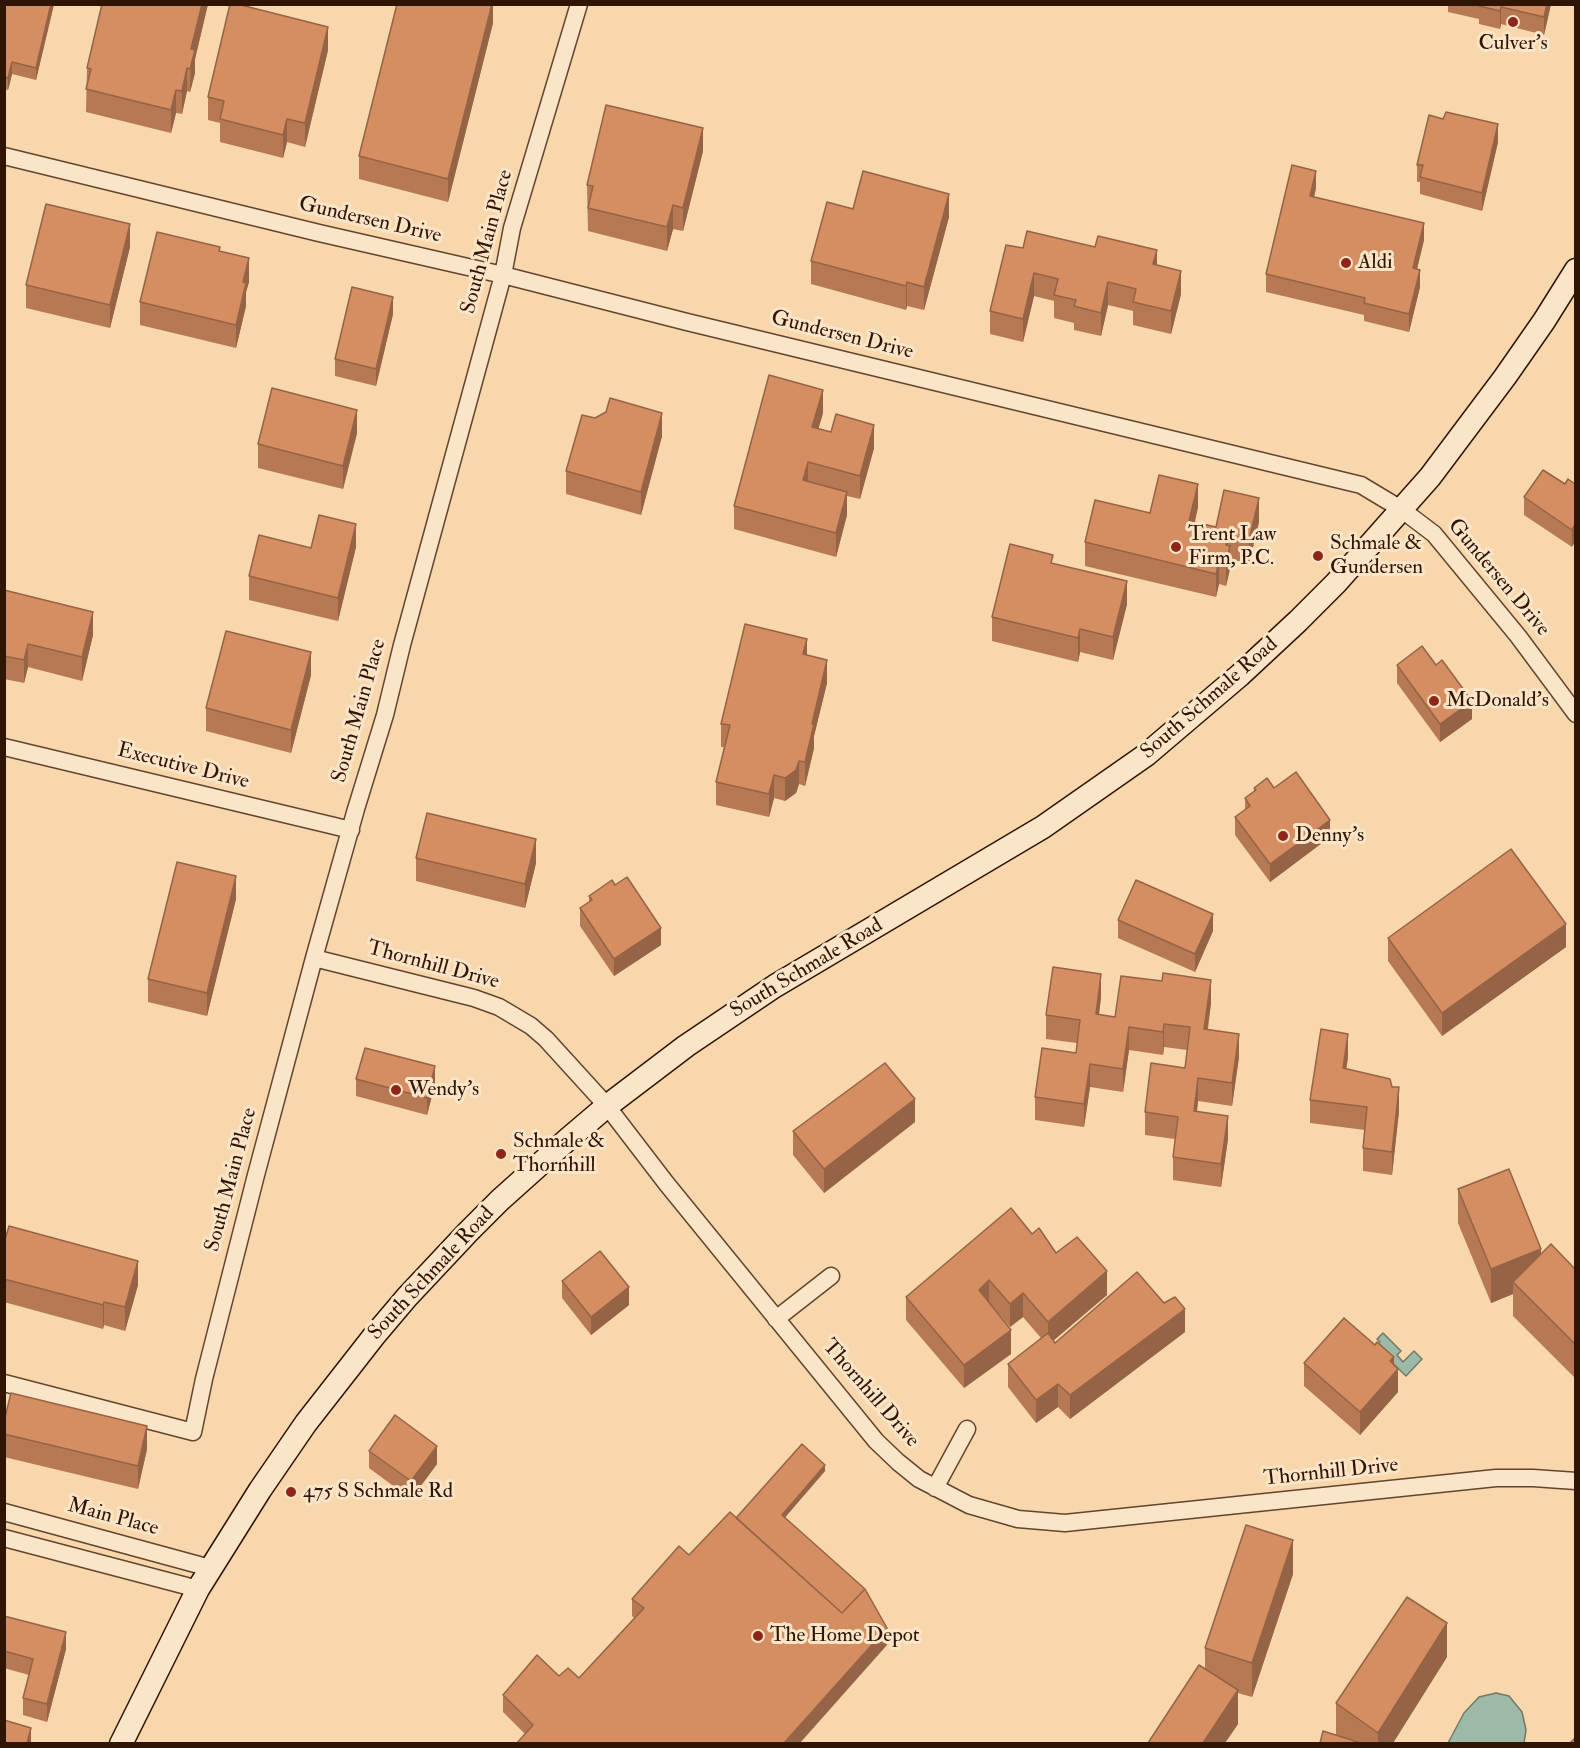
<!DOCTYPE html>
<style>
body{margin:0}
#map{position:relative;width:1580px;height:1748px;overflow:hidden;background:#f7d7ab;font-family:"IM FELL Double Pica",serif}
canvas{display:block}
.frame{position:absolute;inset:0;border:6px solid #301404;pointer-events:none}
</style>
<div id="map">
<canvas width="1580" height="1748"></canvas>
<div class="frame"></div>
</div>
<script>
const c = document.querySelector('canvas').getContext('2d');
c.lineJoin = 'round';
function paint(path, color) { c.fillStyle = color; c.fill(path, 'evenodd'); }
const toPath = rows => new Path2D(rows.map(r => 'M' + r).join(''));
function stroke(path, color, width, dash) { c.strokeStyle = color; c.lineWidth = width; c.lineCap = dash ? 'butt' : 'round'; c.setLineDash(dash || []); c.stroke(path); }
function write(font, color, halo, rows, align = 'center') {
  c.font = font + ' "IM FELL Double Pica",serif'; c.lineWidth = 6; c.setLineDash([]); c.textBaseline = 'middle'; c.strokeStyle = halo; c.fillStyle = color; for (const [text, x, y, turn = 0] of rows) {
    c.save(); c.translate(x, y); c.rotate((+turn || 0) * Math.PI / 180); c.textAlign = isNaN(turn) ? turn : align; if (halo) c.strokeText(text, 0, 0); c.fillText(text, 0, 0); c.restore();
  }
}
const water = toPath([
 [1383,1333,1401,1351,1397,1355,1403,1362,1414,1351,1422,1359,1406,1376,1375,1346,1380,1342,1377,1339,1383,1333],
 [1496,1693,1509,1696,1522,1712,1526,1730,1524,1743,1448,1743,1464,1713,1479,1697,1496,1693]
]);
paint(water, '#9dbaa9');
stroke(water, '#717867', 1.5);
const street = toPath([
 [4,156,319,233,503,275,687,322,1361,485,1401,509,1434,534,1518,636,1576,714],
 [4,747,351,830],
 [314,958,474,998,499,1007,531,1026,546,1039,607,1106,666,1183,876,1441,898,1462,919,1479,969,1505,1018,1519,1065,1523,1496,1478,1533,1478,1576,1481],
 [776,1319,831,1276],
 [4,1383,193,1432,204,1379,256,1175,314,958,356,809,385,715,402,645,503,275,512,228,579,4],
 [935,1488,967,1429],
 [4,1512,210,1568],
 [4,1538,198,1589]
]);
const secondary = toPath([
 [121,1744,198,1589,260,1490,306,1423,374,1336,407,1297,468,1232,500,1200,567,1140,607,1106,686,1046,775,986,1043,827,1146,755,1240,675,1298,621,1336,583,1430,477,1505,377,1544,321,1576,270]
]);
stroke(street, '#62452e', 19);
stroke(secondary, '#301404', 25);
stroke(street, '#fae5c8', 16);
stroke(secondary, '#fae5c8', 22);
paint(toPath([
 [4,4,54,4,36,80,12,74,8,90,4,89],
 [102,4,208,4,195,59,195,73,190,92,187,91,182,114,176,113,171,133,86,112,87,68],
 [493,4,493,23,448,202,359,179,359,156],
 [1448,4,1551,4,1544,35,1501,24,1500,29,1479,24,1479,19,1448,12],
 [328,50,305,147,287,142,283,158,220,142,220,123,208,120,208,97],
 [1498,142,1482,211,1420,194,1420,182,1417,182,1417,165],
 [703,151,683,231,673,229,667,251,588,231,587,185],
 [1316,188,1314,197,1424,240,1417,269,1420,287,1409,332,1364,321,1364,315,1266,292,1266,274],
 [853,209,949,217,924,310,907,306,906,310,811,284,811,261],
 [130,247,110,328,26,308,26,285],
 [1023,248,1157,265,1181,294,1171,334,1133,325,1133,311,1108,305,1101,336,1074,330,1074,323,1054,318,1054,301,1034,296,1023,342,990,334,990,311],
 [220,251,249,282,246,292,246,306,236,348,140,325,140,302],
 [393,314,376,386,335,376,335,359],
 [823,413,818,429,874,448,860,499,847,496,847,515,836,557,734,529,734,506],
 [357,433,343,489,258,468,258,444],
 [662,436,641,515,566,494,566,471],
 [1565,484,1575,484,1572,547,1524,515,1524,497],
 [1198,507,1195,522,1216,527,1259,522,1249,564,1230,559,1230,569,1226,586,1219,584,1216,597,1085,566,1085,542,1150,513],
 [356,547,338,621,249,600,249,576,311,548],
 [1053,563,1127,604,1113,660,1080,652,1078,662,992,641,992,617],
 [4,590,93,635,82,681,28,667,24,683,4,679],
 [807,655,827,683,814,736,814,748,805,786,799,784,796,793,785,801,774,798,769,817,716,805,716,782,724,747,721,747,721,724],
 [1397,665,1472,719,1440,742,1397,683],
 [311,675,291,753,206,731,206,708],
 [1254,788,1274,788,1330,837,1270,882,1235,835,1235,817,1245,810,1245,798,1254,792],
 [416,858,536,863,525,908,416,881],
 [589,896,661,945,614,976,580,926,580,908,589,902],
 [236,899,207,1016,148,1002,148,979],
 [1118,920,1213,931,1195,972,1118,938],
 [1388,938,1566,947,1442,1036,1388,961],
 [1101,997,1099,1015,1115,1017,1211,1003,1208,1029,1239,1057,1232,1106,1198,1101,1197,1111,1228,1139,1221,1187,1173,1180,1173,1157,1175,1139,1145,1135,1145,1112,1185,1068,1187,1050,1164,1047,1163,1055,1129,1050,1123,1092,1090,1087,1084,1127,1035,1120,1035,1097,1076,1053,1077,1043,1046,1039,1046,1015],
 [1348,1057,1346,1069,1399,1111,1392,1175,1363,1171,1363,1148,1365,1130,1310,1123,1310,1100],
 [356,1079,435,1084,427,1115,356,1096],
 [915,1122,824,1193,793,1155,793,1131],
 [1458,1189,1541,1254,1575,1269,1575,1378,1513,1316,1513,1294,1491,1303,1458,1223],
 [1032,1234,1107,1295,1053,1341,1055,1343,1185,1332,1070,1419,1058,1407,1036,1423,1008,1387,1008,1364,1041,1338,1023,1317,1010,1327,992,1306,1011,1354,964,1388,906,1320,906,1297],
 [4,1243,138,1285,125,1331,104,1325,103,1329,4,1302],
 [562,1281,629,1305,591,1335,562,1298],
 [1304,1363,1394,1365,1398,1392,1360,1435,1304,1386],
 [4,1421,147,1449,138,1489,4,1457],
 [369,1451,437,1464,411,1499,369,1468],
 [825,1471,785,1517,870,1599,887,1645,525,1734,503,1712,503,1695,559,1676,579,1678,634,1618,632,1616,632,1599,736,1518],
 [1293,1574,1252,1697,1238,1693,1238,1724,1225,1743,1148,1743,1205,1669,1205,1648],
 [4,1616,66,1649,47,1722,23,1715,23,1698,29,1675,4,1668],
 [1447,1657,1393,1743,1319,1743,1336,1735,1336,1703]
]), '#b77954');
paint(toPath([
 [51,4,54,4,36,80,36,68],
 [202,4,208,4,195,59,195,73,190,92,191,49],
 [492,4,493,4,493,23,448,202,448,179],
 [1547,4,1551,4,1544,35,1544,17],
 [1501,7,1501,24,1500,29,1500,11],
 [328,27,328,50,305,147,305,123],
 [12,62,12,74,8,90,8,78],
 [187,68,187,91,182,114,182,91],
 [176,90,176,113,171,133,171,110],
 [287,119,287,142,283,158,283,135],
 [1498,124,1498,142,1482,211,1482,193],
 [703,128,703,151,683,231,683,208],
 [1316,171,1316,188,1310,213,1310,196],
 [949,194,949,217,924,310,924,287],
 [6,195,6,218,4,225,4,202],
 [673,205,673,229,667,251,667,227],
 [1424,223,1424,240,1413,285,1413,268],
 [130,224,130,247,110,328,110,305],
 [1157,250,1157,273,1153,264],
 [249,258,249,282,246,292,246,306,236,348,236,325,243,282],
 [1420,270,1420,287,1409,332,1409,314],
 [1181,271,1181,294,1171,334,1171,311],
 [1034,273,1034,296,1023,342,1023,319],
 [907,282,907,306,906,310,906,286],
 [1108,282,1108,305,1101,336,1101,313],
 [393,297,393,314,376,386,376,369],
 [823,390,823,413,812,451,812,427],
 [357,410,357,433,343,489,343,466],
 [662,413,662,436,641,515,641,492],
 [874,425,874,448,860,499,860,476],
 [808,462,808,485,803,480],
 [1198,484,1198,507,1189,544,1189,521],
 [847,492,847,515,836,557,836,533],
 [1259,498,1259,522,1249,564,1249,540],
 [356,524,356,547,338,621,338,598],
 [1575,524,1575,542,1572,547,1572,530],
 [1228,535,1228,552,1230,546,1230,569,1226,586,1226,545],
 [1219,561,1219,584,1216,597,1216,574],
 [1127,581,1127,604,1113,660,1113,637],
 [93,612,93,635,82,681,82,657],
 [1080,629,1080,652,1078,662,1078,638],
 [807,639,807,662,803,654],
 [28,644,28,667,24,683,24,660],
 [311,652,311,675,291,753,291,730],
 [827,660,827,683,814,736,814,748,805,786,805,762,812,724],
 [1472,701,1472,719,1440,742,1440,724],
 [799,761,799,784,796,793,785,801,785,778],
 [774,775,774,798,769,817,769,794],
 [1330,820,1330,837,1270,882,1270,864],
 [536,839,536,863,525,908,525,884],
 [236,876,236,899,207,1016,207,993],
 [1213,914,1213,931,1195,972,1195,954],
 [1566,924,1566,947,1442,1036,1442,1013],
 [661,928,661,945,614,976,614,959],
 [1101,974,1101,997,1096,1038,1096,1014],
 [1211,980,1211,1003,1204,1052,1204,1029],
 [1164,1024,1164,1047,1163,1055,1163,1032],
 [1129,1027,1129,1050,1123,1092,1123,1069],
 [1239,1034,1239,1057,1232,1106,1232,1083],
 [1348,1034,1348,1057,1343,1091,1343,1068],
 [1090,1064,1090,1087,1084,1127,1084,1104],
 [435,1066,435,1084,427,1115,427,1098],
 [1198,1078,1198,1101,1194,1134,1194,1111],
 [1399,1087,1399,1111,1392,1175,1392,1152],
 [915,1099,915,1122,824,1193,824,1169],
 [1228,1116,1228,1139,1221,1187,1221,1164],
 [1541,1249,1541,1283,1513,1282,1513,1294,1491,1303,1491,1269],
 [138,1261,138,1285,125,1331,125,1307],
 [1107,1271,1107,1295,1048,1345,1048,1322],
 [989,1280,989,1303,979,1290],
 [629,1287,629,1305,591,1335,591,1317],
 [1023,1293,1023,1317,1010,1327,1010,1304],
 [104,1302,104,1325,103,1329,103,1305],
 [1185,1309,1185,1332,1070,1419,1070,1395],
 [1011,1330,1011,1354,964,1388,964,1365],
 [1394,1357,1394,1373,1398,1369,1398,1392,1360,1435,1360,1412,1390,1361],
 [1058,1384,1058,1407,1036,1423,1036,1400],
 [147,1426,147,1449,138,1489,138,1466],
 [437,1446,437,1464,411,1499,411,1481],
 [825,1465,825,1471,782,1521,782,1515],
 [1293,1540,1293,1574,1252,1697,1252,1663],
 [1447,1623,1447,1657,1393,1743,1378,1743,1378,1733],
 [887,1628,887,1645,800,1743,784,1743],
 [66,1632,66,1649,47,1722,47,1704],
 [1238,1690,1238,1724,1225,1743,1203,1743],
 [31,1728,31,1743,27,1743]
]), '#956345');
const building = toPath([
 [4,4,51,4,36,68,12,62,8,78,4,77,4,4],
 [102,4,202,4,191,49,195,50,190,69,187,68,182,91,176,90,171,110,86,89,91,69,87,68,102,4],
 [230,4,237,4,328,27,305,123,287,119,283,135,220,119,224,101,208,97,230,4],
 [397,4,492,4,448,179,359,156,397,4],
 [1480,4,1547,4,1544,17,1501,7,1500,11,1479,6,1480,4],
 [606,105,703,128,683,208,673,205,667,227,588,208,593,186,587,185,606,105],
 [1446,112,1498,124,1482,193,1420,177,1423,165,1417,165,1429,115,1443,119,1446,112],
 [1292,165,1316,171,1310,196,1424,223,1413,268,1420,270,1409,314,1364,303,1365,298,1266,274,1292,165],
 [863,171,949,194,924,287,907,282,906,286,811,261,827,202,853,209,863,171],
 [46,204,130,224,110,305,26,285,46,204],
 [1027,231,1095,247,1098,236,1157,250,1153,264,1181,271,1171,311,1133,302,1136,289,1108,282,1101,313,1074,306,1076,300,1054,295,1058,279,1034,273,1023,319,990,311,1006,245,1023,248,1027,231],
 [157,232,220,247,219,251,249,258,243,282,246,283,236,325,140,302,157,232],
 [352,287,393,297,376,369,335,359,352,287],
 [769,375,823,390,812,427,831,432,836,414,874,425,860,476,808,462,803,480,847,492,836,533,734,506,769,375],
 [272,388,357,410,343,466,258,444,272,388],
 [610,398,662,413,641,492,566,471,582,415,595,418,606,412,610,398],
 [1543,470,1565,484,1568,479,1575,484,1575,524,1572,530,1524,497,1543,470],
 [1159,475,1198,484,1189,521,1216,527,1224,490,1259,498,1249,540,1228,535,1226,545,1230,546,1226,563,1219,561,1216,574,1085,542,1095,500,1150,513,1159,475],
 [319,515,356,524,338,598,249,576,259,535,311,548,319,515],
 [1010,544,1053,555,1051,563,1127,581,1113,637,1080,629,1078,638,992,617,1010,544],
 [4,590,93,612,82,657,28,644,24,660,4,656,4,590],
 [745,624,807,639,803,654,827,660,812,724,814,724,805,762,799,761,796,770,785,778,774,775,769,794,716,782,730,725,721,724,745,624],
 [226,631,311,652,291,730,206,708,226,631],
 [1422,646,1436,665,1442,660,1472,701,1440,724,1397,665,1422,646],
 [1296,772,1330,820,1270,864,1235,817,1250,806,1245,798,1256,790,1254,788,1267,778,1274,788,1296,772],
 [427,813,536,839,525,884,416,858,427,813],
 [1511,849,1566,924,1442,1013,1388,938,1511,849],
 [177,862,236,876,207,993,148,979,177,862],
 [627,877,661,928,614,959,580,908,592,900,589,896,612,880,615,885,627,877],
 [1136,880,1213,914,1195,954,1118,920,1136,880],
 [1053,967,1101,974,1096,1014,1115,1017,1121,976,1162,981,1163,973,1211,980,1204,1029,1239,1034,1232,1083,1198,1078,1194,1111,1228,1116,1221,1164,1173,1157,1178,1117,1145,1112,1151,1063,1185,1068,1190,1027,1164,1024,1163,1032,1129,1027,1123,1069,1090,1064,1084,1104,1035,1097,1042,1048,1076,1053,1080,1020,1046,1015,1053,967],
 [1321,1029,1348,1034,1343,1068,1390,1079,1392,1087,1399,1087,1392,1152,1363,1148,1367,1107,1310,1100,1321,1029],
 [365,1048,435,1066,427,1098,356,1079,365,1048],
 [885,1063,915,1099,824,1169,793,1131,885,1063],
 [1509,1169,1541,1249,1491,1269,1458,1189,1509,1169],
 [1011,1208,1032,1234,1039,1228,1056,1253,1077,1237,1107,1271,1048,1322,1023,1293,1010,1304,989,1280,979,1290,1011,1330,964,1365,906,1297,1011,1208],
 [9,1226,138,1261,125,1307,104,1302,103,1305,4,1279,4,1243,9,1226],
 [1551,1244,1575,1269,1575,1344,1513,1282,1551,1244],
 [600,1251,629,1287,591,1317,562,1281,600,1251],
 [1137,1272,1164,1303,1175,1297,1185,1309,1070,1395,1058,1384,1036,1400,1008,1364,1048,1333,1055,1343,1137,1272],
 [1344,1318,1375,1345,1377,1342,1394,1357,1390,1361,1398,1369,1360,1412,1304,1363,1344,1318],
 [11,1393,147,1426,138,1466,4,1434,4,1421,11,1393],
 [395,1415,437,1446,411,1481,369,1451,395,1415],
 [802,1444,825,1465,782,1515,865,1589,842,1613,736,1518,802,1444],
 [730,1512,842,1613,865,1589,887,1628,784,1743,517,1743,533,1725,503,1695,537,1655,559,1676,568,1668,579,1678,644,1608,632,1599,679,1546,689,1555,730,1512],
 [1246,1525,1293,1540,1252,1663,1205,1648,1246,1525],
 [1407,1597,1447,1623,1378,1733,1336,1703,1407,1597],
 [4,1616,66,1632,47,1704,23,1698,33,1659,4,1651,4,1616],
 [1199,1665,1238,1690,1203,1743,1148,1743,1199,1665],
 [4,1720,31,1728,27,1743,4,1743,4,1720],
 [1323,1731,1361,1743,1320,1743,1323,1731],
 [1575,1738,1575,1743,1570,1743,1575,1738]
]);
paint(building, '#d58d62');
stroke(building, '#956345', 1.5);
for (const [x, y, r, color] of [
 [1513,22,6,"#8f2418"],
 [1346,263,6,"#8f2418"],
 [1176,547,6,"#8f2418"],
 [1318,556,6,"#8f2418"],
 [1434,701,6,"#8f2418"],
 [1283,836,6,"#8f2418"],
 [396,1090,6,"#8f2418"],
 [501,1154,6,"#8f2418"],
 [291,1492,6,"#8f2418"],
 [758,1636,6,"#8f2418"]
]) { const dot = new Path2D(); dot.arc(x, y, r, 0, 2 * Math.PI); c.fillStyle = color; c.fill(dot); stroke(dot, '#fae5c8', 2); }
write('21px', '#301404', '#fae5c8', [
 ["Culver's",1513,44,"center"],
 ["Aldi",1358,263],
 ["Trent Law",1188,535],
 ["Firm, P.C.",1188,559],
 ["Schmale &",1330,544],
 ["Gundersen",1330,568],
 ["McDonald's",1446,701],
 ["Denny's",1295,836],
 ["Wendy's",408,1090],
 ["Schmale &",513,1142],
 ["Thornhill",513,1166],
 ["475 S Schmale Rd",303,1492],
 ["The Home Depot",770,1636]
], 'left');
write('21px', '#301404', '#fae5c8', [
 ["Gundersen Drive",370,221,13],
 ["South Main Place",488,242,-75],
 ["Gundersen Drive",842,336,14],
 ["Gundersen Drive",1498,578,50],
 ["South Schmale Road",1210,699,-41],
 ["South Main Place",360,711,-74],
 ["Executive Drive",183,767,14],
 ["Thornhill Drive",433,966,15],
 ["South Schmale Road",807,969,-31],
 ["South Main Place",232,1180,-75],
 ["South Schmale Road",432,1274,-47],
 ["Thornhill Drive",870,1394,49],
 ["Thornhill Drive",1331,1473,-6],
 ["Main Place",113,1518,15]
]);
</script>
